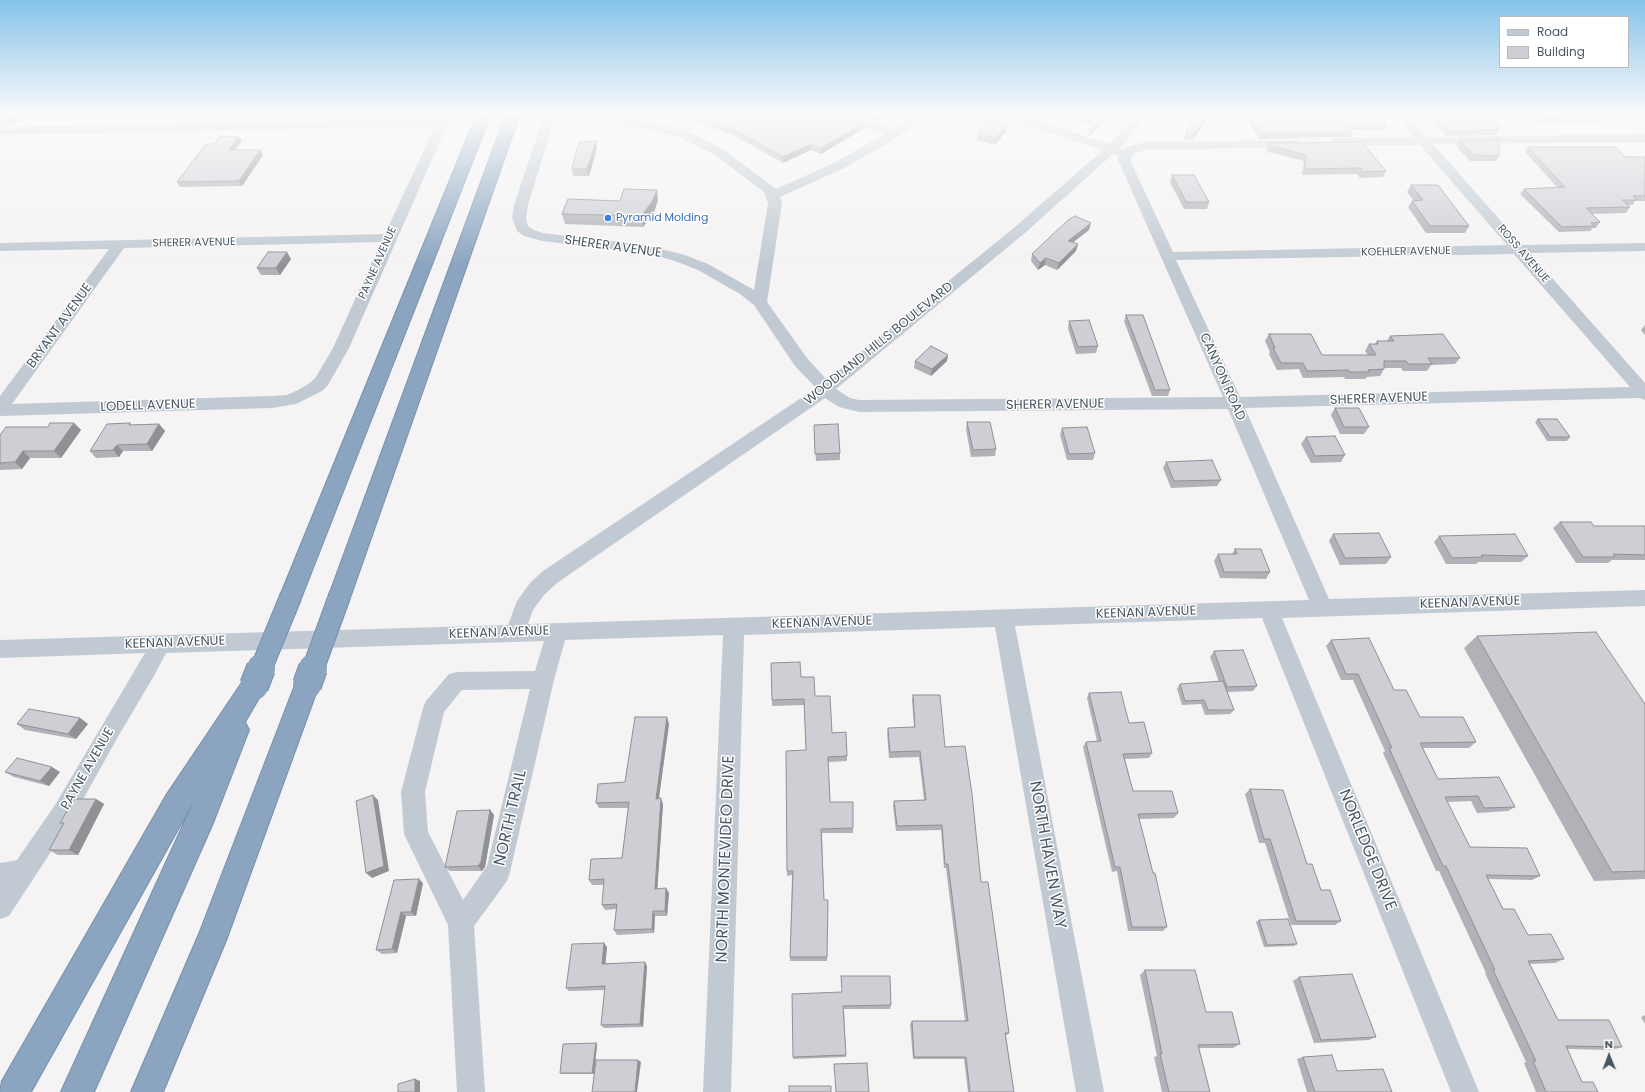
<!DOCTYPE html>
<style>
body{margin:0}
#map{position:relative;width:1645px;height:1092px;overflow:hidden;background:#f5f3f3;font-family:Poppins,sans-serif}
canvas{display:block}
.legend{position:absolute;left:1499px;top:16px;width:130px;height:52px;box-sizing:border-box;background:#fff;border:1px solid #b7bbc0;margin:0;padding:5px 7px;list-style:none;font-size:12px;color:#4a5661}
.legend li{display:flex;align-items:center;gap:8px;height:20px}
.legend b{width:20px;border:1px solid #b7bbc0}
.north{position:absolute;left:1589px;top:1036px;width:40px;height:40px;-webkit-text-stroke:3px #fff;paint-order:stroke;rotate:359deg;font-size:11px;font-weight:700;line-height:16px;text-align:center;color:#4a5661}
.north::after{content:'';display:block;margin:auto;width:14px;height:18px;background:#4a5661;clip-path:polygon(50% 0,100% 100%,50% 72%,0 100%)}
</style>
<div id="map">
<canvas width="1645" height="1092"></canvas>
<ul class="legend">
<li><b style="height:5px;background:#c1cad2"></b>Road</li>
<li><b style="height:11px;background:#cdcfd5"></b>Building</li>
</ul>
<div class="north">N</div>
</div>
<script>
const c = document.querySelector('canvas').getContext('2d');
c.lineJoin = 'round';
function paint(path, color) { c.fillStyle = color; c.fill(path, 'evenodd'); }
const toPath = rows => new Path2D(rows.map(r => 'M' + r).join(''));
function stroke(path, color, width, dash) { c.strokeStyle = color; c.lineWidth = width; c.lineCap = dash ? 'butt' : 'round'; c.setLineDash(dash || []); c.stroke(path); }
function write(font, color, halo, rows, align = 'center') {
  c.font = font + ' Poppins,sans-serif'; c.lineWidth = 3; c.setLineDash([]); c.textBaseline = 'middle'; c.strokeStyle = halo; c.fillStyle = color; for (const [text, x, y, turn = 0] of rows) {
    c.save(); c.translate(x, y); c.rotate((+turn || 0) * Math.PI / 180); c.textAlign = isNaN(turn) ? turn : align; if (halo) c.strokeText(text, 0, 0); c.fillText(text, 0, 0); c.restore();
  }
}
paint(toPath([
 [1082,114,1130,114,1109,140,1097,139,1066,129]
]), '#fdf9ef');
const highway = toPath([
 [477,114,491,114,302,596,299,603,291,605,283,603,280,596,477,114],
 [506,114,520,114,351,595,348,602,340,604,332,602,329,595,506,114],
 [307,674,316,677,319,685,227,938,163,1092,131,1092,199,934,295,685,298,677,307,674],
 [254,675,263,678,266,686,245,722,249,730,213,823,94,1092,61,1092,195,799,31,1092,0,1092,2,1081,167,794,245,678,254,675]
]);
stroke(highway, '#7690ad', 2);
paint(toPath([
 [440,114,452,114,349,348,328,385,322,391,296,404,272,408,0,416,0,396,109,249,0,251,0,243,385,234,435,126,0,135,0,127,438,118,440,114],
 [381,242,333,348,316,377,310,383,298,390,287,395,272,396,12,404,124,248,381,242],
 [544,114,556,114,555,116,610,116,651,122,689,132,723,149,776,189,836,162,884,134,831,117,829,114,846,114,893,129,917,114,930,114,928,117,876,150,844,168,780,197,782,203,767,302,807,358,827,380,1016,226,1103,150,1001,117,999,114,1016,114,1110,144,1136,114,1148,114,1120,148,1124,150,1127,147,1144,142,1298,140,1300,143,1298,146,1294,147,1145,150,1135,153,1130,160,1173,252,1507,245,1420,145,1336,146,1332,145,1330,142,1332,139,1336,138,1414,137,1394,114,1406,114,1427,137,1645,134,1645,142,1433,144,1522,245,1645,243,1645,251,1530,253,1645,383,1645,400,1639,398,1245,408,1329,599,1645,590,1645,606,1282,618,1479,1092,1451,1092,1262,618,1015,626,1104,1092,1076,1092,995,627,744,635,731,1092,703,1092,723,635,565,640,554,680,510,872,507,881,474,926,485,1092,457,1092,448,925,404,834,401,792,423,708,426,701,449,674,457,672,535,671,544,641,166,653,155,674,119,735,71,821,9,916,0,919,0,863,17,860,55,805,145,653,0,658,0,640,508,625,517,601,530,583,543,571,816,388,795,366,754,305,740,294,698,270,675,261,645,253,542,241,524,236,517,231,512,218,514,205,544,114],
 [553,124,610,124,651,130,681,138,715,155,764,192,768,203,754,290,708,264,685,255,645,245,543,233,534,230,528,226,526,218,528,205,553,124],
 [1113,154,1119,156,1118,160,1223,397,859,400,850,398,836,389,1026,232,1113,154],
 [1514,254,1630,387,1240,397,1176,260,1514,254],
 [825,398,839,407,859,412,1228,409,1309,600,528,624,533,610,544,595,557,583,825,398],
 [530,689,487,866,463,900,428,832,425,792,444,712,462,690,530,689]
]), '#c1cad2');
paint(highway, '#8ba5c1');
const highwayBridgeFar1 = toPath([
 [261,669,291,596],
 [313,669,340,595]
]);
const highwayBridge = toPath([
 [307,685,313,668],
 [254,686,261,668]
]);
stroke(highwayBridgeFar1, '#7690ad', 23, []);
stroke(highwayBridge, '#7690ad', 30, []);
stroke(highwayBridgeFar1, '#8ba5c1', 21);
stroke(highwayBridge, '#8ba5c1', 28);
paint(toPath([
 [0,114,27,114,13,125,0,126],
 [670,114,834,114,863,129,821,154,811,150,783,163,728,132,726,133,691,120,689,122,670,117],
 [850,114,889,114,875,122],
 [1084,114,1110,114,1090,136,1088,135,1091,124,1081,121,1082,115],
 [1191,114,1210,114,1193,140,1184,140],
 [1247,114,1387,125,1385,130,1351,130,1353,133,1351,137,1259,139,1246,119],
 [1529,114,1598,114,1603,118,1600,123,1539,124],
 [1436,117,1499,130,1496,135,1447,136,1433,122],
 [1007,125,1006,131,995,145,977,140,978,133],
 [242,141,235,150,260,150,263,155,242,186,180,187,177,182,214,144],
 [596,141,597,148,589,176,573,176,572,169],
 [1460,141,1499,156,1496,161,1470,161,1456,146],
 [1269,143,1386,171,1383,177,1360,178,1357,174,1302,175,1304,161,1268,152,1266,149],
 [1528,147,1625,157,1645,157,1645,201,1635,201,1633,205,1628,205,1630,207,1626,213,1591,214,1600,222,1596,228,1593,228,1590,231,1559,232,1520,194,1524,189,1557,187,1525,152],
 [1172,175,1209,202,1207,209,1184,209,1170,182],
 [1411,185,1469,226,1465,233,1426,233,1408,207,1412,201,1414,201,1407,192],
 [658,200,654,212,643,227,565,224,562,214,620,201],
 [1089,230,1073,242,1078,244,1076,251,1057,270,1045,265,1038,270,1031,261,1032,254],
 [291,259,280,275,261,275,257,268],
 [1126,315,1170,390,1168,396,1152,396,1124,321],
 [1069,321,1098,346,1096,353,1076,354,1068,328],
 [1645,325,1645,335,1641,330],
 [1269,334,1322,355,1368,355,1365,351,1369,344,1375,344,1377,341,1387,341,1390,336,1460,358,1455,364,1431,365,1427,371,1403,371,1401,368,1384,368,1384,369,1380,376,1367,377,1365,379,1345,379,1344,377,1303,378,1299,369,1277,370,1269,354,1270,352,1265,341],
 [915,361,947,361,931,376,914,368],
 [1335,408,1369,427,1364,434,1340,434,1331,415],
 [1538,419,1570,437,1567,441,1547,441,1535,422],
 [967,422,996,449,995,456,971,457,966,429],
 [74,423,81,430,61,458,30,458,22,469,0,470,0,435],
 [130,423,131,425,159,424,165,431,152,451,123,451,119,457,96,458,90,451],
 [1062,428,1095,453,1093,460,1067,460,1060,435],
 [814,432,840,453,840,460,816,461],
 [1306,437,1345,455,1341,462,1311,463,1301,444],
 [1166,462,1221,480,1217,486,1171,488,1163,468],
 [1560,522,1594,526,1645,526,1645,560,1612,560,1608,563,1576,563,1553,528],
 [1333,534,1391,557,1386,564,1340,565,1329,541],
 [1439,536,1528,556,1521,562,1478,562,1476,564,1446,564,1434,542],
 [1235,549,1270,572,1266,579,1220,578,1214,561,1218,554,1232,554],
 [1477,636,1645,704,1645,879,1594,881,1464,648],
 [1331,640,1394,690,1420,717,1476,742,1469,748,1423,748,1438,779,1515,807,1508,811,1477,813,1471,801,1447,802,1470,847,1540,876,1532,880,1488,879,1503,909,1528,935,1564,959,1555,963,1530,964,1558,1020,1622,1047,1611,1050,1567,1049,1582,1082,1598,1092,1536,1092,1524,1063,1526,1062,1485,973,1486,973,1439,871,1436,871,1383,753,1385,751,1353,680,1341,680,1326,646],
 [1214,651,1257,686,1253,691,1227,692,1234,710,1230,714,1205,715,1201,704,1182,705,1177,689,1180,684,1219,682,1210,657],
 [801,677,815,696,832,733,847,756,847,761,828,762,830,802,853,828,853,833,822,833,824,900,828,900,827,961,790,961,790,957,792,875,787,876,787,871,806,750,804,705,772,706,772,700],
 [1089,693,1129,723,1152,753,1149,758,1125,759,1133,791,1178,813,1174,818,1139,819,1167,927,1163,931,1128,931,1117,871,1112,872,1083,747,1086,742,1097,741,1087,698],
 [913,695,945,747,981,882,1009,1033,1007,1035,1006,1035,1014,1092,968,1092,964,1059,913,1059,910,1024,912,1021,965,1021,946,868,944,868,941,830,896,831,893,806,894,801,924,800,919,757,889,758,887,733,888,728,914,727,912,700],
 [80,718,88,724,76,739,25,730,17,724],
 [669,724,659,798,663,804,657,889,666,888,669,893,667,916,655,916,654,933,617,935,614,930,616,909,605,910,602,905,604,885,592,885,589,880,622,858,628,808,599,808,596,803,625,782],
 [5,772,60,772,49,786,14,777],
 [1250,789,1307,864,1321,890,1341,921,1335,925,1291,925,1265,843,1259,843,1245,794],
 [96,799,104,804,78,855,58,855,49,850,63,824,60,823],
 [490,810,494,815,485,867,482,871,450,871,445,867],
 [394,880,423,883,416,916,406,916,397,953,382,954,376,950],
 [1259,920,1297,944,1294,946,1264,947,1256,922],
 [607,947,605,963,647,966,643,1027,604,1028,601,1025,605,990,569,991,566,988],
 [1145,970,1206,1012,1240,1044,1233,1048,1199,1048,1210,1092,1162,1092,1154,1057,1157,1056,1140,975],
 [1299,977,1376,1037,1369,1040,1314,1043,1293,981],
 [792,994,891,1005,890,1009,844,1009,846,1057,793,1059],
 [1645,1015,1645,1024,1641,1017],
 [597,1045,594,1074,561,1074,560,1073],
 [1303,1057,1337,1071,1392,1092,1307,1092,1297,1059]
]), '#b0b2b7');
paint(toPath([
 [14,114,27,114,13,125,8,119],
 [691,114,691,120,689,122,689,116],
 [879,114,889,114,875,122,875,116],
 [1107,114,1110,114,1090,136,1092,130],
 [1208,114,1210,114,1193,140,1194,134],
 [863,123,863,129,821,154,821,148],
 [1007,125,1006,131,995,145,996,138],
 [727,126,728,132,726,133,725,127],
 [239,137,242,141,232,154,229,150],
 [596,141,597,148,589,176,587,169],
 [811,144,811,150,783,163,783,157],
 [260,150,263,155,242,186,239,181],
 [657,190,658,200,654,212,643,227,641,216],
 [1091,223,1089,230,1067,247,1068,241],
 [1078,244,1076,251,1057,270,1059,263],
 [287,252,291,259,280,275,276,268],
 [1046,258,1045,265,1038,270,1040,263],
 [948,355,947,361,931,376,932,369],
 [74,423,81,430,61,458,54,451],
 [159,424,165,431,152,451,147,444],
 [117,445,123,451,119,457,113,450],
 [23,451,30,458,22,469,15,462],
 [667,717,669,724,658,804,656,799],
 [80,718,88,724,76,739,68,734],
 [52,767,60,772,49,786,40,781],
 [373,795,378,800,389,871,372,878,366,873],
 [661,798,663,804,657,894,655,889],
 [96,799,104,804,78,855,69,850],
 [490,810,494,815,485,867,482,871,478,866],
 [419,879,423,883,416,916,411,912],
 [666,888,669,893,667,916,665,911],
 [653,911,655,916,654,933,652,929],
 [401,912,406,916,397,953,392,949],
 [604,943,607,947,605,967,602,964],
 [645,962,647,966,643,1027,640,1024],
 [596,1043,597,1045,594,1074,592,1073],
 [638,1060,641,1062,637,1092,635,1092],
 [415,1079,420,1081,420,1092,415,1092]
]), '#909195');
const building = toPath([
 [0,114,14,114,8,119,0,119,0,114],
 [678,114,834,114,863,123,821,148,811,144,783,157,727,126,725,127,691,114,689,116,678,114],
 [868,114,879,114,875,116,868,114],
 [1084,114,1107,114,1092,130,1089,130,1093,118,1082,115,1084,114],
 [1192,114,1208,114,1194,134,1185,135,1192,114],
 [1247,114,1378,114,1387,125,1347,125,1353,133,1261,134,1247,114],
 [1536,114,1598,114,1603,118,1542,119,1536,114],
 [1488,115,1499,125,1499,130,1450,131,1436,117,1488,115],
 [989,120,1007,125,996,138,978,133,989,120],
 [220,136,239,137,229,150,260,150,239,181,177,182,206,144,214,144,220,136],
 [1499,140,1499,156,1474,155,1460,141,1499,140],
 [596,141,587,169,572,169,579,142,596,141],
 [1362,142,1386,171,1363,172,1360,168,1305,169,1306,155,1270,146,1269,143,1362,142],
 [1528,147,1615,147,1625,157,1645,157,1645,196,1633,196,1637,200,1622,200,1630,207,1586,208,1600,222,1591,223,1595,226,1562,227,1524,189,1565,187,1528,147],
 [1172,175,1194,175,1209,202,1186,202,1172,175],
 [1411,185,1438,185,1469,226,1430,226,1412,201,1423,200,1411,185],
 [624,189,657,190,652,202,641,216,562,214,568,199,620,201,624,189],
 [1075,216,1091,223,1068,241,1078,244,1059,263,1046,258,1040,263,1032,254,1068,220,1075,216],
 [268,252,287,252,276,268,257,268,268,252],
 [1126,315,1143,315,1170,390,1155,390,1126,315],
 [1089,320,1098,346,1078,347,1069,321,1089,320],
 [1269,334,1311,334,1322,355,1376,355,1369,344,1378,344,1377,341,1394,341,1390,336,1443,334,1460,358,1428,358,1432,364,1408,364,1406,361,1384,361,1384,369,1368,370,1369,372,1349,372,1348,370,1307,371,1303,363,1281,363,1273,348,1275,348,1269,334],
 [931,346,948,355,932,369,915,361,931,346],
 [1335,408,1359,408,1369,427,1344,427,1335,408],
 [1538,419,1557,419,1570,437,1550,437,1538,419],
 [967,422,990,422,996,449,973,450,967,422],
 [50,423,74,423,54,451,23,451,15,462,0,463,0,435,6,427,48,427,50,423],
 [130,423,129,425,159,424,147,444,117,445,113,450,90,451,107,424,130,423],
 [838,424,840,453,815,454,814,425,838,424],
 [1087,427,1095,453,1069,454,1062,428,1087,427],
 [1335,436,1345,455,1315,456,1306,437,1335,436],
 [1212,460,1221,480,1174,481,1166,462,1212,460],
 [1560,522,1591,522,1594,526,1645,526,1645,555,1613,554,1615,557,1583,557,1560,522],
 [1379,533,1391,557,1345,558,1333,534,1379,533],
 [1515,534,1528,556,1481,555,1483,557,1452,558,1439,536,1515,534],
 [1235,549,1261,549,1270,572,1224,572,1218,554,1237,554,1235,549],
 [1596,632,1645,704,1645,871,1612,872,1477,636,1596,632],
 [1369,638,1394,690,1406,690,1420,717,1463,717,1476,742,1420,743,1438,779,1499,777,1515,807,1484,808,1478,796,1445,797,1470,847,1527,848,1540,876,1486,875,1503,909,1514,909,1528,935,1551,934,1564,959,1528,961,1558,1020,1609,1020,1622,1047,1566,1046,1582,1082,1593,1082,1598,1092,1546,1092,1533,1061,1536,1061,1493,970,1495,970,1446,866,1443,866,1411,797,1389,748,1392,748,1358,674,1346,674,1331,640,1369,638],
 [1243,650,1257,686,1227,687,1214,651,1243,650],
 [800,662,801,677,814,677,815,696,830,696,832,733,846,732,847,756,828,757,830,802,853,802,853,828,821,829,824,900,828,900,827,957,790,957,793,871,787,871,786,751,806,750,804,699,772,700,771,663,800,662],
 [1223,681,1234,710,1208,710,1204,700,1185,701,1180,684,1223,681],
 [1121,692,1129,723,1144,722,1152,753,1123,754,1133,791,1172,791,1178,813,1138,814,1153,873,1155,873,1167,927,1132,927,1120,867,1115,867,1086,742,1101,741,1089,693,1121,692],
 [913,695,940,695,945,747,965,746,972,794,981,882,988,882,1009,1033,1005,1033,1014,1092,970,1092,966,1057,914,1057,912,1021,968,1021,948,864,945,864,942,825,897,826,894,801,926,800,920,751,890,752,888,728,915,727,913,695],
 [29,709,80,718,68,734,17,724,29,709],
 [635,717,667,717,656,799,661,798,655,889,666,888,665,911,653,911,652,929,614,930,617,904,602,905,604,879,589,880,591,859,622,858,629,802,596,803,598,784,625,782,635,717],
 [17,758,52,767,40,781,5,772,17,758],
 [1250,789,1283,790,1307,864,1312,864,1321,890,1330,890,1341,921,1296,921,1270,839,1264,839,1250,789],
 [373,795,384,866,366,873,356,801,373,795],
 [74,799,96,799,69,850,49,850,64,823,60,823,74,799],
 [490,810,481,862,478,866,445,867,457,811,490,810],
 [419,879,411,912,401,912,392,949,376,950,394,880,419,879],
 [1288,919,1297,944,1267,945,1259,920,1288,919],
 [604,943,602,964,645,962,640,1024,601,1025,605,986,566,988,572,944,604,943],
 [1145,970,1195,970,1206,1012,1232,1012,1240,1044,1198,1045,1210,1092,1169,1092,1160,1054,1162,1054,1145,970],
 [1352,974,1376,1037,1321,1040,1299,977,1352,974],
 [841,976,890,976,891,1005,843,1006,846,1055,793,1057,792,994,842,992,841,976],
 [596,1043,592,1073,560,1073,563,1044,596,1043],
 [1332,1055,1337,1071,1383,1069,1392,1092,1315,1092,1303,1057,1332,1055],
 [596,1060,638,1060,635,1092,592,1092,596,1060],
 [867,1063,869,1092,836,1092,834,1064,867,1063],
 [415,1079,415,1092,398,1092,398,1084,415,1079],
 [789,1086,831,1086,831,1092,789,1092,789,1086]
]);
paint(building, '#cdcfd5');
stroke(building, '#909195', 1);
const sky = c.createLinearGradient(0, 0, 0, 266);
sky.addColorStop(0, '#85c3ea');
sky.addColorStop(0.43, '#fafafa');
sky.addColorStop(1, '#fafafa00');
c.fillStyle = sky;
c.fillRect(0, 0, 1645, 266);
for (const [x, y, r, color] of [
 [608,218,4,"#3f7fe0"]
]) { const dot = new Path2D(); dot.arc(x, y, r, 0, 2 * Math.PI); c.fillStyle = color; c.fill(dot); stroke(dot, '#fff', 1.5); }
write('11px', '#366cbe', '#fff', [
 ["Pyramid Molding",616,218]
], 'left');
write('11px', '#4a5661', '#fff', [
 ["SHERER AVENUE",194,243,-1],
 ["KOEHLER AVENUE",1406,252,-1],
 ["ROSS AVENUE",1523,254,49],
 ["PAYNE AVENUE",378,263,-66]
]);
write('13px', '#4a5661', '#fff', [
 ["SHERER AVENUE",613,247,8],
 ["BRYANT AVENUE",60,326,-54],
 ["WOODLAND HILLS BOULEVARD",879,344,-39],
 ["CANYON ROAD",1222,377,66],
 ["SHERER AVENUE",1379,399,-2],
 ["SHERER AVENUE",1055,405,-1],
 ["LODELL AVENUE",148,406,-2],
 ["KEENAN AVENUE",1470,603,-2],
 ["KEENAN AVENUE",1146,613,-2],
 ["KEENAN AVENUE",822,623,-2],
 ["KEENAN AVENUE",499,633,-2],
 ["KEENAN AVENUE",175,643,-2],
 ["PAYNE AVENUE",88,769,-60]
]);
write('16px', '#4a5661', '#fff', [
 ["NORTH TRAIL",511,818,-77],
 ["NORLEDGE DRIVE",1367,850,68],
 ["NORTH HAVEN WAY",1047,855,80],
 ["NORTH MONTEVIDEO DRIVE",726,859,-88]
]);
</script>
